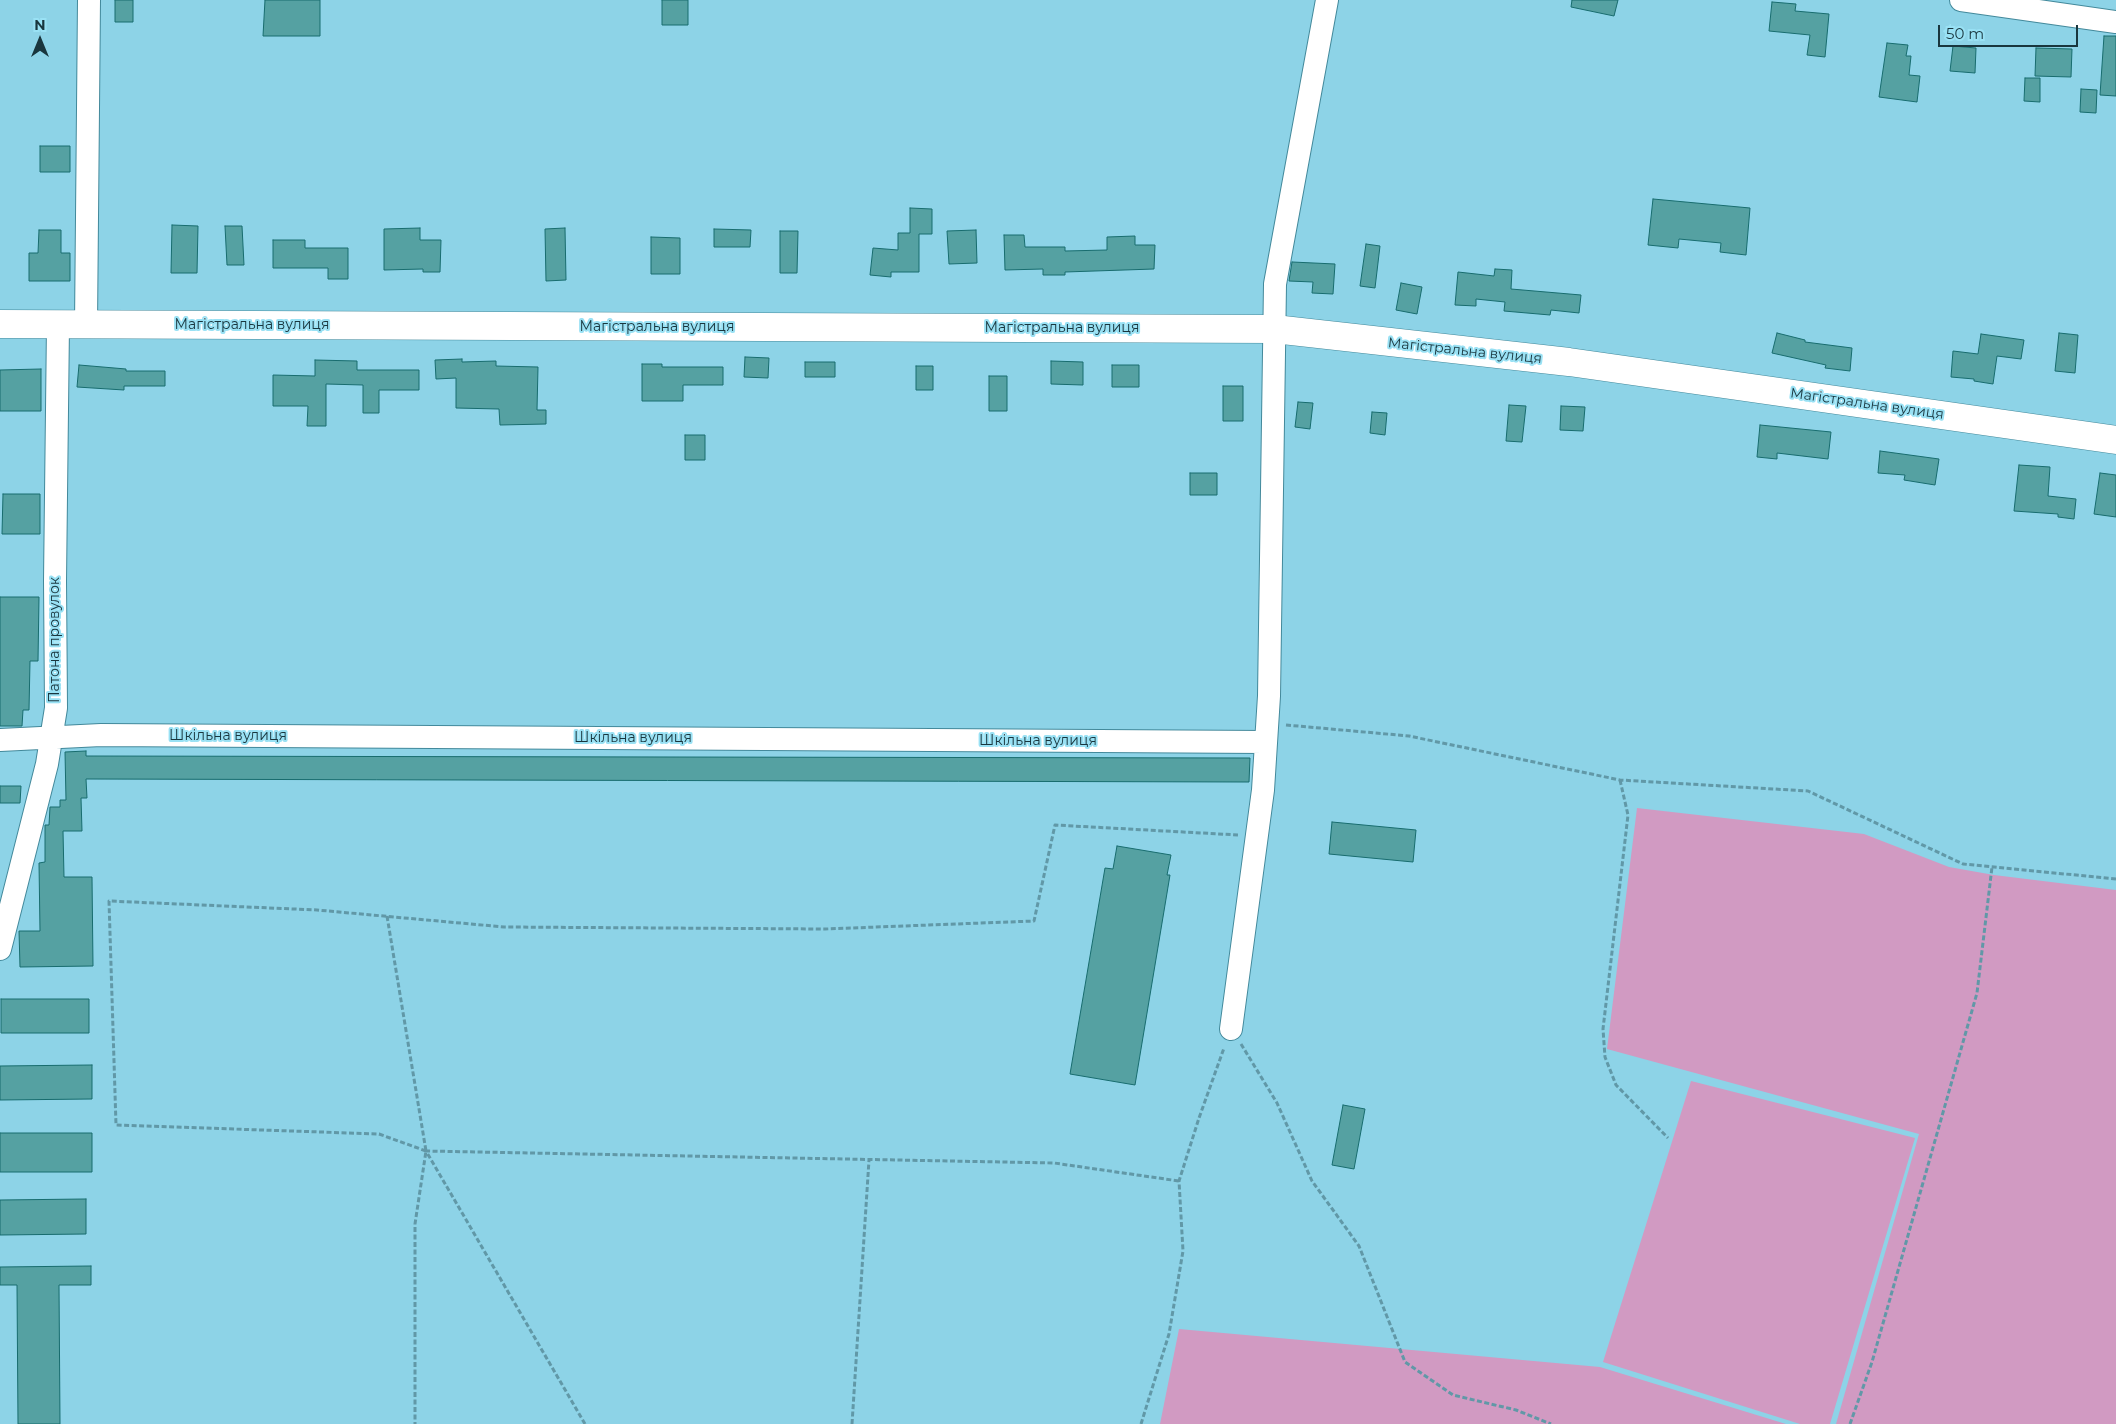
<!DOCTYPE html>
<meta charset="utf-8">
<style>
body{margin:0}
#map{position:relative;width:2116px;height:1424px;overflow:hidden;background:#8dd3e7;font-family:Montserrat,sans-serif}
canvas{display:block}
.north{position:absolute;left:15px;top:15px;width:50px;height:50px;-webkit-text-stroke:4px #99e1f4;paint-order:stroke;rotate:0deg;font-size:14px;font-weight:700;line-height:20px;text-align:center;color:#19363e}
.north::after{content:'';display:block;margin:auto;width:18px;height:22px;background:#19363e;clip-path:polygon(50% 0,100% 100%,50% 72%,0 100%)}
.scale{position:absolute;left:1938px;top:25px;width:140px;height:22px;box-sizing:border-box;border:2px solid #19363e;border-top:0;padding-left:6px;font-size:15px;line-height:18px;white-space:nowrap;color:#19363e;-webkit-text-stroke:4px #99e1f4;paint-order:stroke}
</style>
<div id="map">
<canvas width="2116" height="1424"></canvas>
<div class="north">N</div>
<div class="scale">50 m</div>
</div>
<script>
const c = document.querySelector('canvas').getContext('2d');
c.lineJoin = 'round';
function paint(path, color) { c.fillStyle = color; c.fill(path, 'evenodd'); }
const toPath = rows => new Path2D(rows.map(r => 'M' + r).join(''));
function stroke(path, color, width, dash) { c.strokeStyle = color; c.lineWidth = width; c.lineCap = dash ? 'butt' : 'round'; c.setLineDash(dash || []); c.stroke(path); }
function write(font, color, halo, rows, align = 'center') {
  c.font = font + ' Montserrat,sans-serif'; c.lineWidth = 4; c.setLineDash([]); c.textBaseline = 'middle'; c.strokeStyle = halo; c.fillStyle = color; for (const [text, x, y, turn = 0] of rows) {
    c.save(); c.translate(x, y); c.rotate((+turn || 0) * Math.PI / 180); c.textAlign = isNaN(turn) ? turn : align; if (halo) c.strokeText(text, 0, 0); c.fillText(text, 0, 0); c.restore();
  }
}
paint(toPath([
 [1637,808,1864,834,1949,867,1994,875,2116,890,2116,1424,1836,1424,1919,1134,1607,1049],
 [1691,1081,1915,1138,1830,1424,1800,1424,1603,1362],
 [1179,1329,1600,1367,1786,1424,1160,1424]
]), '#d19ac2');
const building = toPath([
 [115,0,133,0,133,22,115,22,115,0],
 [265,0,320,0,320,36,263,36,265,0],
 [662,0,688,0,688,25,662,25,662,0],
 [1572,0,1618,0,1614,16,1571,7,1572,0],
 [1772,2,1796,4,1795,11,1829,14,1825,57,1807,55,1810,35,1769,31,1772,2],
 [2104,36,2116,36,2116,96,2100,95,2104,36],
 [1887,43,1908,45,1906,56,1911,56,1909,75,1920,76,1917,102,1879,97,1887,43],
 [1953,46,1976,48,1975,73,1950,71,1953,46],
 [2036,48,2072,49,2071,77,2035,76,2036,48],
 [2025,78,2040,78,2040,102,2024,101,2025,78],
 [2081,89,2097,90,2096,113,2080,112,2081,89],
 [40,146,70,146,70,172,40,172,40,146],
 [1653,199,1750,208,1746,255,1720,252,1721,243,1679,239,1678,248,1648,245,1653,199],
 [910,208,932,209,932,234,919,234,919,272,891,272,891,277,870,275,873,248,898,250,898,233,910,233,910,208],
 [172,225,198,226,197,273,171,273,172,225],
 [225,226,242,226,244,265,227,265,225,226],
 [420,228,420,240,441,240,440,272,423,272,423,269,384,270,384,229,420,228],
 [565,228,566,280,546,281,545,229,565,228],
 [714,229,751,230,750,247,714,247,714,229],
 [39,230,61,230,61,253,70,253,70,281,29,281,29,253,38,253,39,230],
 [976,230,977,263,949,264,947,231,976,230],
 [780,231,798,231,797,273,780,273,780,231],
 [1004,235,1024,235,1025,247,1065,247,1065,251,1107,250,1107,237,1135,236,1135,245,1155,245,1154,269,1065,272,1065,275,1043,275,1043,269,1005,270,1004,235],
 [651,237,680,238,680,274,651,274,651,237],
 [273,240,305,240,305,248,348,248,348,279,328,279,328,268,273,268,273,240],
 [1366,244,1380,246,1375,288,1360,286,1366,244],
 [1292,262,1335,264,1333,294,1312,293,1313,282,1289,281,1292,262],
 [1495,269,1512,270,1511,289,1581,295,1579,313,1551,310,1550,315,1504,311,1505,302,1476,299,1476,306,1455,305,1458,272,1494,276,1495,269],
 [1401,283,1422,287,1417,314,1396,310,1401,283],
 [1777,333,1805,340,1805,342,1852,348,1850,371,1825,368,1826,365,1772,353,1777,333],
 [2059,333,2078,335,2075,373,2055,371,2059,333],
 [1981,334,2024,340,2021,359,1997,356,1993,384,1974,381,1974,379,1951,377,1953,351,1978,354,1981,334],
 [745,357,769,358,768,378,744,377,745,357],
 [462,359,462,362,496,361,496,366,538,367,537,410,546,410,546,424,500,425,499,409,456,408,456,378,436,379,435,360,462,359],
 [315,360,357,361,357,370,419,370,419,390,379,390,379,413,363,413,363,385,326,384,326,426,307,426,308,406,273,406,273,375,315,376,315,360],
 [1051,361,1083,362,1083,385,1051,384,1051,361],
 [805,362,835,362,835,377,805,377,805,362],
 [642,364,662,364,662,367,723,367,723,385,683,385,683,401,642,401,642,364],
 [79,365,126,369,126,371,165,371,165,386,124,386,124,390,77,387,79,365],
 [1112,365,1139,365,1139,387,1112,387,1112,365],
 [916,366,933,366,933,390,916,390,916,366],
 [41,369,41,411,0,411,0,370,41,369],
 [989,376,1007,376,1007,411,989,411,989,376],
 [1223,386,1243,386,1243,421,1223,421,1223,386],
 [1298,402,1313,403,1310,429,1295,427,1298,402],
 [1509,405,1526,406,1522,442,1506,441,1509,405],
 [1561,406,1585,407,1583,431,1560,430,1561,406],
 [1372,412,1387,413,1385,435,1370,433,1372,412],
 [1760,425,1831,432,1828,459,1777,453,1777,459,1757,457,1760,425],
 [685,435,705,435,705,460,685,460,685,435],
 [1880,451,1939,459,1935,485,1904,480,1905,475,1878,473,1880,451],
 [2019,465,2050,467,2048,496,2076,499,2074,519,2058,517,2058,514,2014,511,2019,465],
 [1190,473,1217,473,1217,495,1190,495,1190,473],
 [2100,473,2116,475,2116,517,2094,514,2100,473],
 [3,494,40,494,40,534,2,534,3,494],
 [0,597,39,597,38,661,30,661,29,710,23,710,22,726,0,726,0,597],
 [86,751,86,756,1250,758,1249,782,86,779,87,798,81,798,82,831,63,831,64,877,92,877,93,966,20,967,19,931,40,931,39,863,45,862,45,825,49,825,50,807,60,807,60,800,66,800,65,752,86,751],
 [0,786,21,786,20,803,0,803,0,786],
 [1332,822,1416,830,1413,862,1329,854,1332,822],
 [1117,846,1171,855,1167,875,1170,875,1135,1085,1070,1074,1105,868,1113,869,1117,846],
 [1,999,89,999,89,1033,1,1033,1,999],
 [92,1065,92,1099,0,1100,0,1066,92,1065],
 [1343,1105,1365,1109,1354,1169,1332,1165,1343,1105],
 [0,1133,92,1133,92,1172,0,1172,0,1133],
 [86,1199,86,1234,0,1235,0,1200,86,1199],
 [91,1266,91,1285,59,1285,60,1424,18,1424,17,1285,0,1285,0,1267,91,1266]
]);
paint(building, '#55a1a2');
stroke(building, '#186c6e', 1);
const minor = toPath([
 [1961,0,2116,22],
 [86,325,89,0],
 [0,740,101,735,1265,742],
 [0,949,47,764,56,708,55,581,58,324],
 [1231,1029,1263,790,1269,696,1275,284,1327,0]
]);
const secondary = toPath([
 [0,324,1274,329,1569,362,2116,440]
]);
stroke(minor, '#43899b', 24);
stroke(secondary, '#43899b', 29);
stroke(toPath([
 [1286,725,1409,736,1620,780,1808,791,1963,864,2116,879],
 [1620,780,1628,815,1603,1029,1605,1057,1616,1085,1668,1138],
 [387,916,426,1151,415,1224,415,1424],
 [1241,1044,1277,1103,1312,1181,1359,1246,1405,1362,1453,1395,1516,1410,1551,1424],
 [426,1151,379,1134,116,1125,109,901,317,910,504,927,825,929,1034,921,1055,825,1238,835],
 [585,1424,426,1151,1054,1163,1179,1181],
 [852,1424,869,1160],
 [1141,1424,1169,1334,1183,1251,1179,1181,1199,1118,1224,1048],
 [1850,1424,1872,1362,1977,993,1992,867]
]), '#6198a7', 3, [5, 2.5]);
stroke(minor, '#fff', 22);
stroke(secondary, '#fff', 28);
write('14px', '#19363e', '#99e1f4', [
 ["Магістральна вулиця",252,325],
 ["Магістральна вулиця",657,327],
 ["Магістральна вулиця",1062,328],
 ["Магістральна вулиця",1465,351,6],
 ["Магістральна вулиця",1867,404,8],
 ["Патона провулок",55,640,-90],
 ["Шкільна вулиця",228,736],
 ["Шкільна вулиця",633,738],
 ["Шкільна вулиця",1038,741]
]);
</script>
